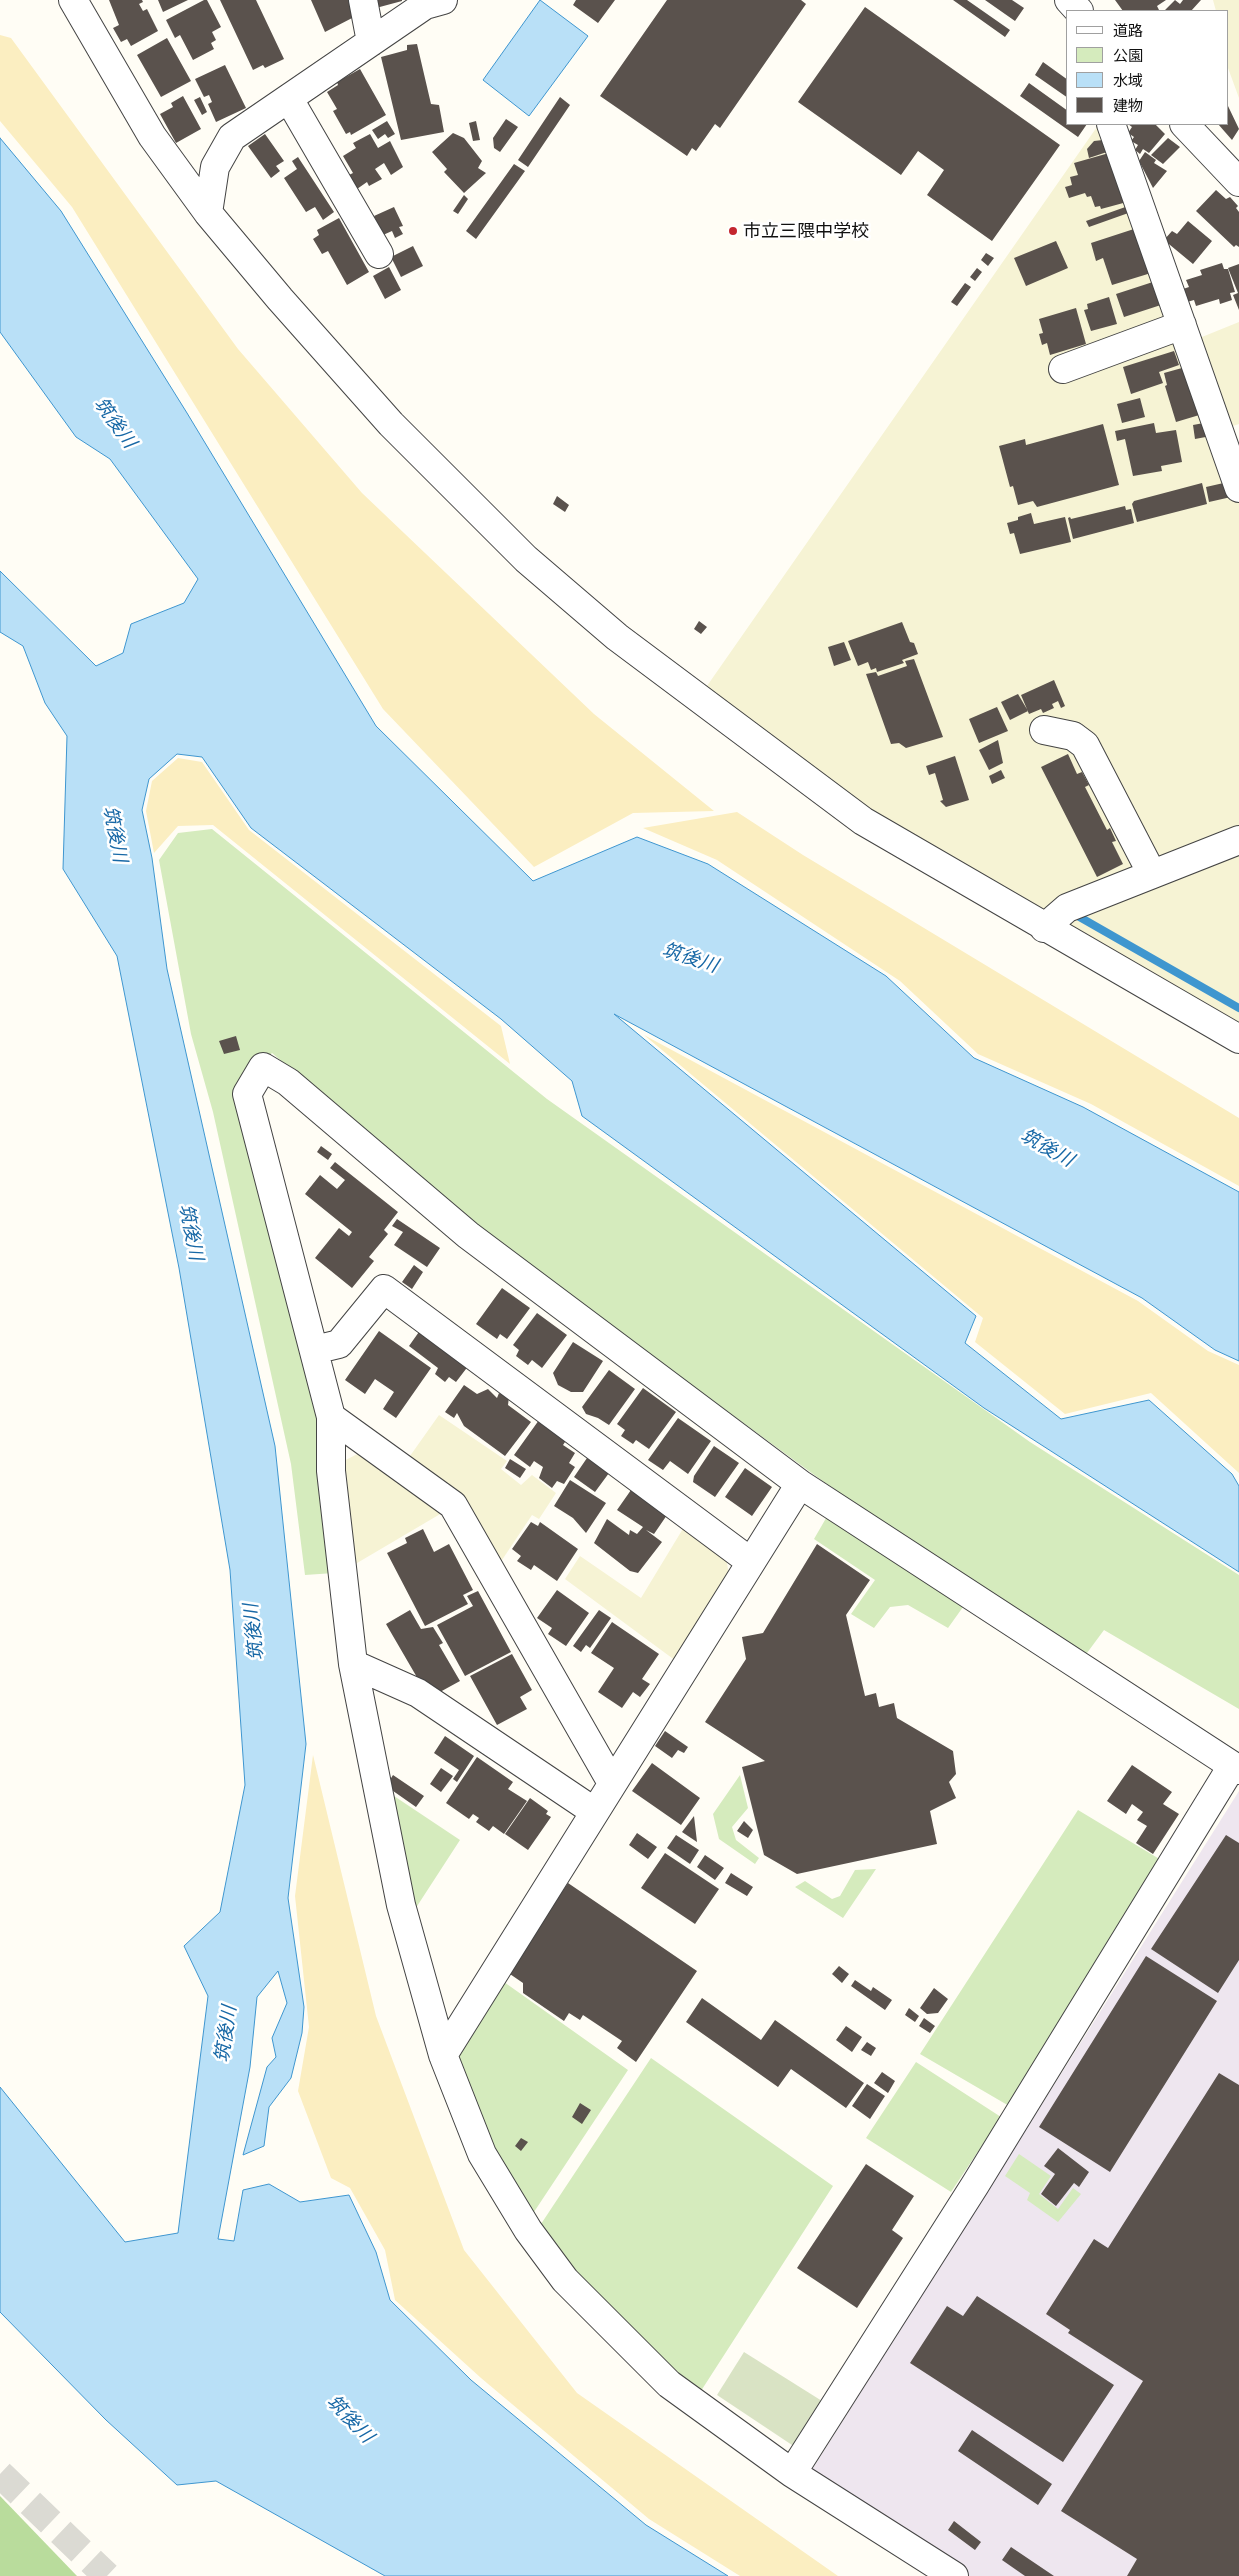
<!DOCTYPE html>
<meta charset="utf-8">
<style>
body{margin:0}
#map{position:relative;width:1239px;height:2576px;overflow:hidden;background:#fffdf5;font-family:"Crimson Pro","Noto Sans JP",serif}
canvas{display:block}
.legend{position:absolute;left:1066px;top:10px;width:162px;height:115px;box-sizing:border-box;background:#fff;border:1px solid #a0a0a0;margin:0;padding:6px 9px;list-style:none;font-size:15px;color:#111}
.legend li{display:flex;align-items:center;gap:10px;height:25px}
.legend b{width:25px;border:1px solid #a0a0a0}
</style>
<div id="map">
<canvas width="1239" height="2576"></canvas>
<ul class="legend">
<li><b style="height:6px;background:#fff"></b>道路</li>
<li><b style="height:14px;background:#d5ebbd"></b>公園</li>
<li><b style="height:14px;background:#b9e0f7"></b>水域</li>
<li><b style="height:14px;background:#5a524d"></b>建物</li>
</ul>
</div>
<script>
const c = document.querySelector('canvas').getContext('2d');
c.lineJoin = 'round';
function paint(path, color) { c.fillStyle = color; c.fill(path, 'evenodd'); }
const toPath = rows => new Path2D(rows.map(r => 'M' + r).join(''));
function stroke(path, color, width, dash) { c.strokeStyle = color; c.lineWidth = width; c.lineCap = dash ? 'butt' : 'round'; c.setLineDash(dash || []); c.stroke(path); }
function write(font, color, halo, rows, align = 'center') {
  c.font = font + ' "Crimson Pro","Noto Sans JP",serif'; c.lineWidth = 5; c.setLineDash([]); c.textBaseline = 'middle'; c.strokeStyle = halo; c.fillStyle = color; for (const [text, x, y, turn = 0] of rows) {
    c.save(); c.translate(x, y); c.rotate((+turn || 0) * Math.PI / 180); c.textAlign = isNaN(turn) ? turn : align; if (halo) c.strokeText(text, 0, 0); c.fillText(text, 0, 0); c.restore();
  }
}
paint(toPath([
 [1239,1791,1239,2576,968,2576,810,2473]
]), '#eee6ef');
paint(toPath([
 [1213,0,1239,0,1239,98,1228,68,1228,11,1216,11],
 [1099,124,1239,456,1239,1050,693,706],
 [1239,322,1239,424,1233,426,1197,339],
 [439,1415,507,1461,501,1469,521,1485,532,1475,556,1493,539,1519,532,1515,500,1563,463,1498,410,1456],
 [365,1450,447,1510,352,1566,338,1464],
 [687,1522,724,1548,729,1574,676,1661,565,1579,580,1556,641,1598]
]), '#f6f3d4');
paint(toPath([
 [212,829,547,1099,1030,1442,1239,1575,1239,1709,1104,1630,1084,1657,824,1482,477,1228,272,1053,237,1087,322,1426,334,1573,305,1575,291,1464,213,1112,191,1034,159,860,178,833],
 [829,1513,968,1600,948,1628,908,1605,890,1607,874,1628,851,1614,875,1580,814,1539],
 [740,1775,748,1808,732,1827,736,1840,759,1858,755,1864,719,1839,713,1814],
 [388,1792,460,1840,410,1917],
 [1078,1810,1166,1863,1016,2110,920,2054],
 [876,1869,843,1918,795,1887,805,1881,832,1899,840,1896,855,1870],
 [504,1982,628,2070,532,2215,496,2154,454,2058],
 [651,2058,833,2186,699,2394,572,2272,541,2224],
 [916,2062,1001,2117,951,2192,866,2138],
 [1019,2154,1051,2176,1039,2194,1058,2209,1073,2188,1081,2194,1058,2222,1027,2200,1030,2193,1005,2176]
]), '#d5ebbd');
paint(toPath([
 [0,2496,77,2576,0,2576]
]), '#b9dc9c');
paint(toPath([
 [0,35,11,38,238,349,362,493,594,714,714,811,633,813,534,867,383,709,72,207,0,121],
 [178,758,202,762,249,830,501,1026,510,1064,213,825,178,826,154,853,146,811,152,781],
 [737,812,803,855,1239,1118,1239,1186,1091,1104,978,1054,900,981,717,860,643,828],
 [644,1035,1138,1301,1208,1351,1239,1365,1239,1473,1151,1393,1065,1414,975,1342,983,1318],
 [313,1755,376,2016,464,2250,577,2393,838,2576,740,2576,649,2519,481,2378,395,2300,385,2250,350,2188,331,2178,298,2091,309,2027,295,1896]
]), '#fbeec1');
paint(toPath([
 [744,2352,822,2401,795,2447,717,2395]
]), '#d9e3c4');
const water = toPath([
 [540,0,588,36,529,116,483,80,540,0],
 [0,138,61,211,187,413,376,726,533,881,637,837,708,864,886,976,974,1058,1083,1107,1239,1192,1239,1361,1215,1350,1142,1298,614,1014,976,1316,965,1343,1061,1419,1149,1400,1232,1474,1239,1486,1239,1572,984,1408,582,1116,572,1081,501,1019,251,828,202,757,177,754,149,779,142,810,152,858,167,969,275,1446,306,1744,288,1898,304,2007,302,2033,291,2078,269,2107,264,2146,243,2155,267,2067,276,2057,272,2038,287,2003,278,1971,257,1997,250,2067,218,2239,234,2241,243,2190,269,2184,300,2202,349,2195,376,2252,390,2300,471,2380,646,2525,728,2576,385,2576,216,2481,177,2485,106,2420,0,2312,0,2087,125,2242,178,2233,208,1996,184,1946,220,1912,245,1785,230,1570,179,1268,117,956,63,869,67,736,45,703,23,646,0,632,0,571,96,666,123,653,131,624,184,603,198,579,110,459,76,437,0,332,0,138]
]);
paint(water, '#b9e0f7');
stroke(water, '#3f96cf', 1);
stroke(toPath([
 [1076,915,1239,1008]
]), '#3f96cf', 8);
paint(toPath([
 [109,0,142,0,143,2,139,4,143,11,147,9,158,31,131,46,127,39,121,42,113,28,119,25],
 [158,0,188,0,163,12],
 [204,0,207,0,221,27,212,32,216,40,211,43,214,49,193,60,180,35,175,38,166,20],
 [220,0,256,0,284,59,265,68,263,65,253,70],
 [311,0,349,0,356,16,325,32],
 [374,0,402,0,402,1,376,8],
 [576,0,615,0,598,23,573,5],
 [667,0,801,0,806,4,720,128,715,124,696,151,692,148,687,156,600,96],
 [953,0,967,0,1010,30,1005,37],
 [985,0,1012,0,1024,8,1015,21],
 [1115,0,1166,0,1157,6,1159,10,1157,11,1123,11],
 [1175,0,1180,4,1183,0,1201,0,1191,11,1164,11],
 [865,7,1060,145,992,241,927,195,944,170,918,151,901,175,798,102],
 [167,38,191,81,161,97,137,55],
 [417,44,431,104,439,105,444,132,401,140,381,57,407,50,407,45],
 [1043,62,1068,80,1068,98,1035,75],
 [225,65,246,108,216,122,208,104,212,102,209,95,204,97,195,79],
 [360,69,386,115,351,135,350,132,346,134,333,111,337,109,327,92,338,85,337,82],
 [1029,83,1068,111,1068,124,1087,124,1078,137,1020,96],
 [183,96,201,129,176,143,160,114,173,107,171,103],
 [200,97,207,112,202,115,194,100],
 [560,97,570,105,528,167,518,160],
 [1228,106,1239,129,1232,140,1218,124,1228,124],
 [506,119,518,127,500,152,494,148,493,138],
 [387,121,395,134,388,138,385,134,378,139,372,130],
 [476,121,480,140,473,141,469,123],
 [1128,124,1155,124,1165,134,1149,153,1143,149,1140,154,1135,150,1138,145,1131,141,1134,137,1128,133,1132,127],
 [453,133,464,138,482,161,478,168,486,173,464,193,444,172,447,169,432,152],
 [265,134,284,161,276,166,280,171,271,178,248,146],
 [370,134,378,148,390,141,403,167,391,175,384,163,375,169,382,179,369,186,367,182,357,189,349,175,353,173,343,156,356,148,353,143],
 [1168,138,1180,147,1163,164,1151,155],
 [1103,140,1107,152,1089,158,1087,149,1094,141],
 [1145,152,1156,160,1154,163,1167,171,1153,188,1139,161],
 [1109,153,1127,202,1101,209,1100,206,1095,207,1091,196,1087,197,1085,193,1069,198,1065,187,1072,185,1070,177,1078,175,1074,163],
 [298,157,334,212,323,220,315,207,306,212,284,178,297,169,292,161],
 [514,164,525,171,476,239,466,231],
 [1216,190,1226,199,1230,197,1238,206,1236,208,1239,212,1239,247,1236,245,1234,247,1196,211],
 [464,195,468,199,458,214,453,211],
 [1131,205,1134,211,1089,227,1086,221],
 [394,207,403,226,399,227,403,234,395,238,392,231,383,235,374,216],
 [339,218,369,272,347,285,328,251,322,254,313,239,319,235,317,230],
 [1188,221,1212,241,1193,264,1164,240,1172,231,1177,234],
 [1137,228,1151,273,1112,285,1103,258,1096,261,1091,243],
 [1056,241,1068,268,1026,286,1014,258],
 [413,246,423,266,401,277,391,257],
 [986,253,994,258,988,266,981,260],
 [1222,263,1224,269,1228,269,1235,292,1230,293,1232,300,1220,304,1219,299,1196,306,1194,300,1187,302,1183,289,1189,287,1186,280,1202,275,1200,270],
 [1239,264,1239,310,1233,295,1238,293,1228,268],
 [389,267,401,290,385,299,373,276],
 [977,268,982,272,975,281,970,277],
 [1159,280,1167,303,1124,317,1116,294],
 [965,283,971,287,957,306,951,302],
 [1109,297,1117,324,1091,331,1084,310,1088,309,1087,304],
 [1076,308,1086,344,1050,355,1047,343,1042,345,1039,334,1043,333,1039,319],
 [1174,351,1179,365,1159,372,1163,383,1131,394,1123,367],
 [1179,357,1206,413,1176,422,1165,386,1167,385,1164,373,1182,368],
 [1140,398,1145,417,1122,423,1117,404],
 [1209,422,1211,436,1195,439,1193,425],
 [1154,423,1156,433,1176,430,1182,462,1161,466,1162,471,1133,476,1125,439,1117,441,1115,431],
 [1103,424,1119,485,1037,507,1033,501,1018,505,1013,486,1010,487,999,446,1025,439,1026,445],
 [1228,482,1231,497,1209,502,1206,487],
 [1202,483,1207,504,1137,522,1132,504,1134,501],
 [557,496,569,505,565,512,553,504],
 [1125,506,1126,510,1131,509,1134,523,1073,539,1068,518,1070,517,1071,519],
 [1031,513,1034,524,1065,517,1071,542,1020,554,1014,533,1010,534,1007,523,1018,520,1018,517],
 [699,621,707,627,701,634,694,629],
 [902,622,910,642,914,643,918,654,902,660,904,663,877,672,876,668,871,670,868,662,858,666,848,641],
 [844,642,851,660,834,666,828,647],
 [914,659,943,737,906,748,899,743,891,744,866,674,876,672,878,676,907,666,905,661],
 [1054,680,1065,706,1061,708,1058,701,1052,704,1054,708,1043,713,1041,709,1029,714,1021,695],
 [1018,694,1028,711,1010,720,1001,702],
 [997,707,1008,731,979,743,969,719],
 [998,740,1003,763,989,770,979,750],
 [1068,754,1077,774,1082,772,1089,785,1085,787,1107,830,1110,828,1116,841,1112,842,1123,864,1097,877,1041,767],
 [955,756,969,800,946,807,940,801,943,800,935,773,929,775,926,766],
 [1001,770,1005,778,992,784,989,776],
 [236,1036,240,1050,224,1054,219,1041],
 [321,1146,332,1154,328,1160,317,1152],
 [335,1162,398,1212,384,1230,388,1234,369,1257,374,1261,352,1288,315,1258,339,1228,349,1236,352,1232,305,1194,320,1175,337,1189,345,1180,330,1168],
 [397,1219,440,1248,427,1267,394,1245,403,1232,392,1226],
 [414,1265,423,1272,412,1289,402,1282],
 [502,1288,530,1308,507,1339,500,1334,497,1339,476,1324],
 [537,1313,567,1335,542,1368,532,1360,528,1365,516,1356,519,1350,513,1345],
 [421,1329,469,1365,456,1382,449,1377,445,1382,435,1374,438,1368,409,1346],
 [379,1331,431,1368,396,1418,383,1409,394,1392,375,1379,365,1394,345,1380],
 [573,1342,603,1361,583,1392,571,1392,558,1385,553,1373],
 [609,1370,635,1389,609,1425,598,1418,586,1414,582,1407],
 [464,1385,477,1394,488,1389,497,1398,499,1393,509,1397,508,1405,531,1422,505,1456,464,1426,457,1413,454,1418,445,1412],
 [643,1388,676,1412,649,1449,636,1440,633,1444,621,1436,625,1430,617,1424],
 [678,1418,711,1441,688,1474,670,1461,663,1470,648,1460],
 [539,1420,567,1439,563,1445,575,1453,569,1463,575,1467,564,1484,557,1481,552,1488,539,1478,543,1467,534,1461,530,1467,514,1455],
 [714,1446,739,1463,715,1497,693,1482,694,1476],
 [587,1458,609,1473,595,1492,574,1477],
 [510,1459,526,1469,520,1478,505,1468],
 [745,1468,772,1487,752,1516,725,1497],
 [570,1480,606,1503,586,1533,573,1518,554,1506],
 [631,1490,667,1515,654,1534,646,1530,662,1542,638,1573,630,1571,594,1543,607,1519,629,1535,630,1530,637,1534,643,1527,617,1510],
 [531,1522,538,1526,540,1522,578,1549,557,1581,534,1565,531,1570,517,1561,521,1556,512,1549],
 [423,1529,434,1552,449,1544,473,1590,463,1595,468,1604,425,1626,387,1553,407,1543,405,1538],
 [817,1544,870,1580,846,1615,865,1696,876,1693,879,1707,894,1703,897,1718,953,1751,956,1774,949,1782,956,1798,930,1811,937,1844,797,1874,764,1855,742,1767,765,1761,705,1722,746,1659,742,1637,763,1633],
 [557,1590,589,1613,566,1646,548,1634,552,1628,537,1618],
 [478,1591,511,1652,465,1676,437,1625,473,1606,467,1596],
 [410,1610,421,1629,433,1627,443,1643,439,1645,460,1681,429,1698,386,1624],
 [599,1610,611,1618,590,1648,586,1645,581,1652,573,1646],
 [612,1622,659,1654,642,1679,650,1684,640,1697,633,1692,622,1708,598,1692,614,1668,591,1653],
 [512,1654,532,1690,520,1697,527,1709,497,1725,470,1676],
 [665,1731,688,1747,684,1753,678,1750,672,1758,655,1746],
 [445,1736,474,1756,457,1782,453,1779,459,1770,434,1753],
 [477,1757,513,1782,508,1789,527,1801,504,1834,493,1826,489,1831,476,1822,479,1818,473,1814,469,1819,446,1803],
 [652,1763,700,1798,681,1825,632,1791],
 [1132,1765,1172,1792,1163,1804,1179,1814,1153,1854,1136,1843,1147,1826,1137,1820,1143,1812,1132,1804,1126,1814,1107,1801],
 [441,1768,453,1776,441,1792,430,1784],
 [393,1775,424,1796,416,1807,386,1786],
 [530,1798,548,1811,546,1814,551,1817,528,1850,505,1834],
 [694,1816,697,1842,682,1832],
 [744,1821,753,1830,748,1838,737,1831],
 [637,1833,657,1847,648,1859,629,1845],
 [676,1835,699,1850,690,1864,667,1848],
 [1226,1835,1239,1843,1239,1960,1218,1993,1151,1949],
 [665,1853,719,1889,695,1924,641,1888],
 [705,1855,724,1868,715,1880,697,1867],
 [731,1873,753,1887,747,1896,725,1883],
 [568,1883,697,1971,636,2062,617,2048,622,2041,583,2015,580,2020,569,2013,564,2021,523,1993,523,1983,507,1972],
 [1146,1956,1217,2001,1110,2172,1039,2127],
 [839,1966,849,1974,842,1983,832,1974],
 [855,1980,871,1991,873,1987,892,2000,885,2010,851,1986],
 [934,1988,948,1999,938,2013,927,2014,920,2008],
 [702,1998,761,2040,775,2020,864,2083,846,2108,791,2069,778,2087,686,2022],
 [909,2008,919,2016,915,2022,905,2015],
 [924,2018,935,2026,930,2033,919,2026],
 [846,2026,862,2037,852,2052,836,2040],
 [867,2042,876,2048,871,2056,861,2050],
 [882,2072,895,2081,888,2093,874,2083],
 [1219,2073,1239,2085,1239,2576,1127,2576,1137,2559,1061,2511,1143,2381,1068,2333,1070,2330,1046,2314,1094,2239,1108,2248],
 [867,2084,885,2096,870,2119,852,2106],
 [580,2103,591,2110,582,2124,572,2117],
 [521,2138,528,2142,521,2151,515,2146],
 [1058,2148,1089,2172,1079,2187,1074,2183,1056,2206,1041,2194,1055,2174,1044,2166],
 [866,2164,914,2196,892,2230,903,2238,857,2308,797,2268],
 [977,2296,1114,2385,1063,2462,910,2363,947,2306,963,2316],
 [972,2430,1052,2484,1038,2505,958,2451],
 [954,2521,981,2542,975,2550,948,2530],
 [1011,2547,1054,2576,1025,2576,1002,2560]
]), '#5a524d');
stroke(toPath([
 [0,2474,107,2576]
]), '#dbdad3', 28, [28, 14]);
const minor = toPath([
 [73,0,152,136,208,213,280,299,391,424,526,559,617,637,863,821,1239,1039],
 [363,0,371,42],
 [1069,0,1079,11],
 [289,99,379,254],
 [1111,124,1239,488],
 [1184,124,1239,182],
 [208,213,215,167,232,137,425,5,443,0],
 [1063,369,1182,325],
 [1044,730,1073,736,1085,745,1152,874],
 [1044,928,1067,908,1239,840],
 [314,1350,339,1344,384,1289,751,1562],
 [331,1417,453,1505,612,1783],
 [353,1664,418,1693,595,1812],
 [443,2055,800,1484],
 [792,2473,975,2185,1232,1766],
 [954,2576,792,2473,669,2384,565,2280,528,2230,482,2154,443,2055,401,1905,353,1664,331,1471,331,1417,247,1094,263,1067,288,1082,468,1235,800,1484,1239,1770]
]);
stroke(minor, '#444', 30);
stroke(minor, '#fff', 28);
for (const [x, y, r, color] of [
 [733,231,5,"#c4262e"]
]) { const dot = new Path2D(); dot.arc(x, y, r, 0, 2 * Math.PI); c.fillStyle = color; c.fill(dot); stroke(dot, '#fff', 2); }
write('18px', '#111', '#fff', [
 ["市立三隈中学校",743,231]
], 'left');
write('italic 19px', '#1768a6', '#fff', [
 ["筑後川",115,423,54],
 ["筑後川",115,834,79],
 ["筑後川",690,958,18],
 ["筑後川",1047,1148,29],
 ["筑後川",191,1232,79],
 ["筑後川",254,1632,-96],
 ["筑後川",226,2034,-82],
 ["筑後川",350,2419,46]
]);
</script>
